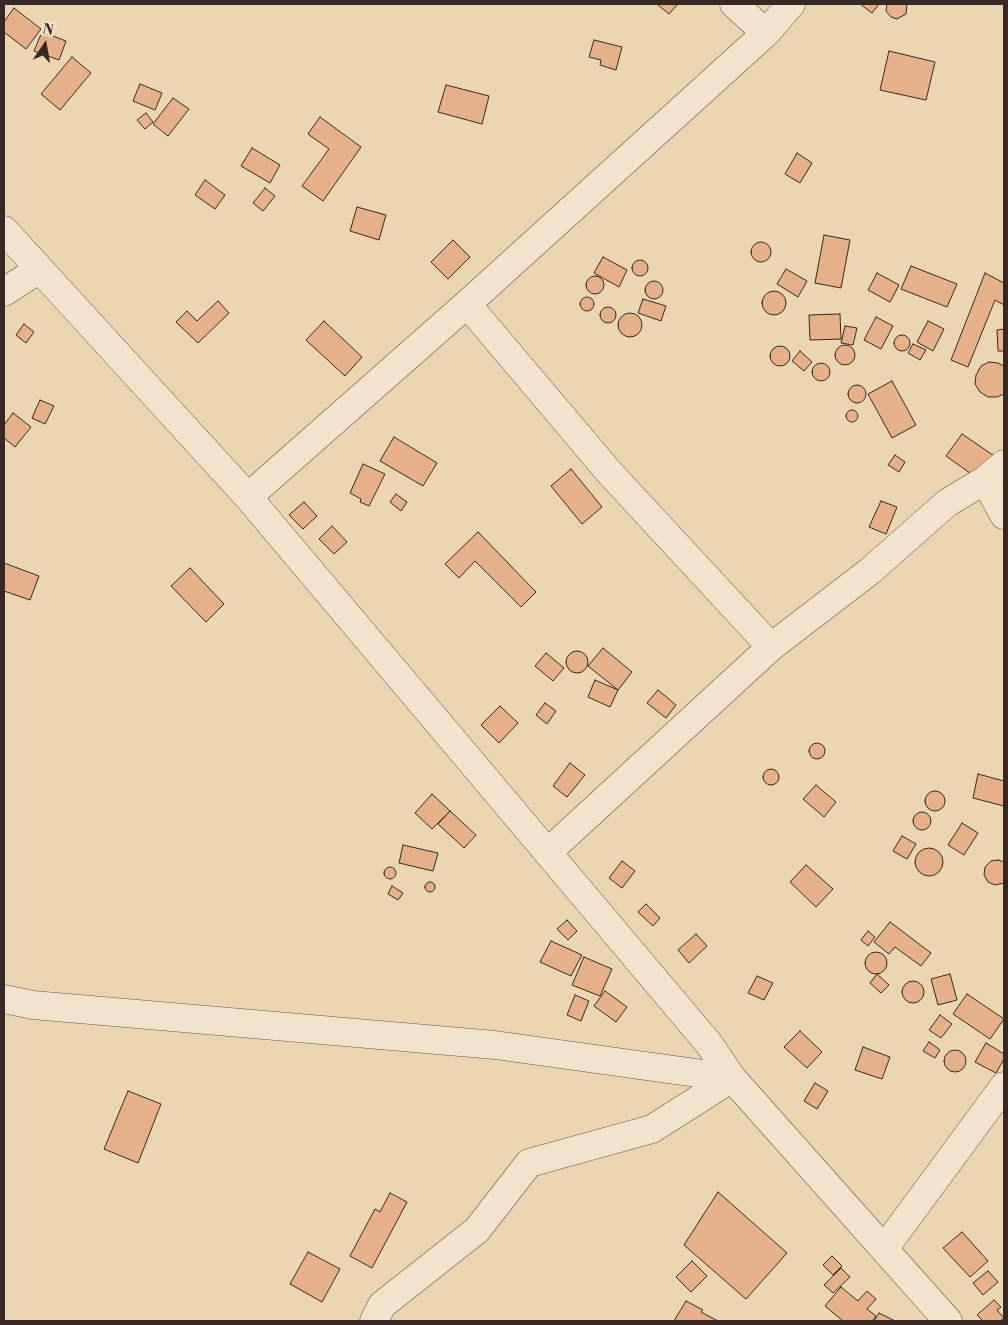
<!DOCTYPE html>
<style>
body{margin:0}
#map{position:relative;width:1008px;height:1325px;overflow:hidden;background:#ead6b1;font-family:"Libre Bodoni",serif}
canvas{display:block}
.frame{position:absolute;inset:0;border:5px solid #362923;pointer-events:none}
.north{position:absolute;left:20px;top:20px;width:50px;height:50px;-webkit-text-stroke:4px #f1e4cc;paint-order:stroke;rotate:12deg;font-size:14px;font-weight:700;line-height:20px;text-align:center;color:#362923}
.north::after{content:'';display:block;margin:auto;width:18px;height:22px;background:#362923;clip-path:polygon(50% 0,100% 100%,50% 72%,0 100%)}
</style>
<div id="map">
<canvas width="1008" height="1325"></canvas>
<div class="frame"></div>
<div class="north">N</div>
</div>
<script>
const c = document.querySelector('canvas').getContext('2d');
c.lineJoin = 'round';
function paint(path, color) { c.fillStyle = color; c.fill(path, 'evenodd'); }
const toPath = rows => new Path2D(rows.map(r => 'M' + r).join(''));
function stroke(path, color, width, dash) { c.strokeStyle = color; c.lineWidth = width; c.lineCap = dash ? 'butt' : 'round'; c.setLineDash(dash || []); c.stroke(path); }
const building = toPath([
 [657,4,678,4,669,14,657,4],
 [860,4,879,4,872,13,860,4],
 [887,4,907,4,906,14,897,19,891,17,886,11,887,4],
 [14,8,41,29,26,49,4,32,4,22,14,8],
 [42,32,66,41,59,60,34,51,42,32],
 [594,40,622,47,616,70,600,65,601,60,589,57,594,40],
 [889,51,935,62,926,100,880,90,889,51],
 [72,57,91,73,60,110,41,94,72,57],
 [140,84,162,93,155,110,133,101,140,84],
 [446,85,489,96,482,124,438,112,446,85],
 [173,98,189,109,168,136,153,124,173,98],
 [146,113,153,122,145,129,137,120,146,113],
 [320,117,361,147,323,201,302,186,329,149,308,134,320,117],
 [252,148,280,165,270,183,241,166,252,148],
 [797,153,812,163,800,183,785,174,797,153],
 [205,180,225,195,215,209,195,195,205,180],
 [265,188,275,196,263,211,253,203,265,188],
 [357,207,386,215,379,240,350,231,357,207],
 [824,235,850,240,841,288,815,283,824,235],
 [453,240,470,257,448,279,431,262,453,240],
 '751 252a10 10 0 1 1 20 0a10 10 0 1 1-20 0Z',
 [603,257,627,270,619,287,594,273,603,257],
 '632 268a8 8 0 1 1 16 0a8 8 0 1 1-16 0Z',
 [911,266,957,284,947,307,901,289,911,266],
 [786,269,807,281,798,297,777,284,786,269],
 [877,273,899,285,890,302,868,290,877,273],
 [985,273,1004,283,1004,305,995,300,968,367,951,360,985,273],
 '586 285a9 9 0 1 1 18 0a9 9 0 1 1-18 0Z',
 '645 290a9 9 0 1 1 18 0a9 9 0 1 1-18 0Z',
 '762 303a12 12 0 1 1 24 0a12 12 0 1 1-24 0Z',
 '580 304a7 7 0 1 1 14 0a7 7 0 1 1-14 0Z',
 [643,299,666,306,661,321,638,313,643,299],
 [218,301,229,313,198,343,176,322,187,311,197,321,218,301],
 '600 315a8 8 0 1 1 16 0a8 8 0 1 1-16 0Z',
 '618 325a12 12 0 1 1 24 0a12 12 0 1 1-24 0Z',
 [840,314,841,339,810,340,809,315,840,314],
 [876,317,893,326,881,349,864,340,876,317],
 [324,321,362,357,345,376,306,340,324,321],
 [928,321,944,329,933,351,917,342,928,321],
 [24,324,34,332,26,343,16,335,24,324],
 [845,326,857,328,853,345,841,343,845,326],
 [1004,329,1004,351,998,351,997,330,1004,329],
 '894 343a8 8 0 1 1 16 0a8 8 0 1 1-16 0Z',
 [913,344,926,350,920,360,908,353,913,344],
 '835 355a10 10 0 1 1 20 0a10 10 0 1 1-20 0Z',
 '770 356a10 10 0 1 1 20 0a10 10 0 1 1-20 0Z',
 [800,351,812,362,804,371,792,361,800,351],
 [989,362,998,363,1004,366,1004,394,997,397,988,397,980,392,975,384,976,375,981,366,989,362],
 '812 372a9 9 0 1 1 18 0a9 9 0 1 1-18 0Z',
 [892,381,916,425,892,438,868,394,892,381],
 '848 394a9 9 0 1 1 18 0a9 9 0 1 1-18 0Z',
 [40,400,54,406,45,424,32,418,40,400],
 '846 416a6 6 0 1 1 12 0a6 6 0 1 1-12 0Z',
 [13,413,31,427,15,447,4,438,4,425,13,413],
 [962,434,993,455,977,478,946,456,962,434],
 [394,437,437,463,423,486,380,461,394,437],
 [895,455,905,462,899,472,888,465,895,455],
 [363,464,385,474,369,506,360,502,361,499,350,493,363,464],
 [571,469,602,507,582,524,551,486,571,469],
 [396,494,407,502,401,511,390,502,396,494],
 [881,501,897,507,886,534,869,527,881,501],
 [304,502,317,516,303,529,289,515,304,502],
 [332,526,347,542,334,554,319,539,332,526],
 [478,532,536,592,521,607,475,561,459,578,445,564,478,532],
 [4,563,39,576,30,600,4,591,4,563],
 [190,568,224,604,206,622,171,586,190,568],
 [603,648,632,672,618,690,588,666,603,648],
 '566 662a11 11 0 1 1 22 0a11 11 0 1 1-22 0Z',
 [546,653,564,668,553,681,535,666,546,653],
 [595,680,618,690,610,707,588,697,595,680],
 [658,690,676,705,666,718,647,703,658,690],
 [545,703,556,711,547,724,536,715,545,703],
 [500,706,518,723,499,743,481,725,500,706],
 '809 751a8 8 0 1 1 16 0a8 8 0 1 1-16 0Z',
 [570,763,585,775,567,797,553,786,570,763],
 '763 777a8 8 0 1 1 16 0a8 8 0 1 1-16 0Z',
 [978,774,1004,781,1004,806,973,798,978,774],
 [816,785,836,802,824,817,803,799,816,785],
 '925 801a10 10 0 1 1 20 0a10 10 0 1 1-20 0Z',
 [432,794,450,811,432,829,415,813,432,794],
 [450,811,476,835,464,848,438,824,450,811],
 '913 821a9 9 0 1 1 18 0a9 9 0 1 1-18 0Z',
 [962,823,978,833,964,855,948,845,962,823],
 [902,836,916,844,907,859,893,851,902,836],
 [403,845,438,853,433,871,399,863,403,845],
 '915 862a14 14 0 1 1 28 0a14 14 0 1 1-28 0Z',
 [998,860,1004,862,1004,883,995,885,988,882,984,875,985,867,991,861,998,860],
 [622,861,635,871,622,888,609,878,622,861],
 [806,865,833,889,816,907,790,882,806,865],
 '384 873a6 6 0 1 1 12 0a6 6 0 1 1-12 0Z',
 '425 887a5 5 0 1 1 10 0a5 5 0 1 1-10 0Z',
 [392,886,403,893,398,900,388,894,392,886],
 [646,904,660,918,653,926,638,912,646,904],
 [567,920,577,931,568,940,557,929,567,920],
 [890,922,931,953,921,966,895,947,889,954,874,942,890,922],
 [868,931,875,937,868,946,861,940,868,931],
 [696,934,707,946,689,963,678,950,696,934],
 [551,941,582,955,571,976,540,962,551,941],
 '865 963a11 11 0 1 1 22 0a11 11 0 1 1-22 0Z',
 [584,957,612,969,600,996,572,985,584,957],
 [877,974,889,985,881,993,870,983,877,974],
 [950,974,957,1000,938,1005,931,979,950,974],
 [757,976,773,983,764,1000,748,993,757,976],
 '902 992a11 11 0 1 1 22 0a11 11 0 1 1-22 0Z',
 [605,991,627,1007,616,1022,594,1006,605,991],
 [967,994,1004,1019,990,1039,953,1014,967,994],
 [575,995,589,1001,581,1021,567,1015,575,995],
 [940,1015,952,1024,941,1038,929,1030,940,1015],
 [800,1031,822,1052,807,1068,784,1047,800,1031],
 [929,1042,940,1050,935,1058,923,1051,929,1042],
 [986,1043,1004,1054,1004,1059,996,1073,975,1062,986,1043],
 [863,1047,890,1057,882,1079,855,1070,863,1047],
 '944 1061a11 11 0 1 1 22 0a11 11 0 1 1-22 0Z',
 [815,1083,828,1091,817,1109,804,1101,815,1083],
 [128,1091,161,1104,138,1163,104,1149,128,1091],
 [718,1192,787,1253,746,1299,684,1245,718,1192],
 [390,1193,407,1202,372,1268,350,1256,375,1209,380,1212,390,1193],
 [962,1232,988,1261,970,1277,943,1248,962,1232],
 [308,1252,340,1269,322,1302,290,1284,308,1252],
 [832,1256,842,1266,833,1275,823,1265,832,1256],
 [692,1261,707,1276,691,1292,676,1277,692,1261],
 [841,1268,850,1277,833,1293,824,1285,841,1268],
 [988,1271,998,1282,983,1295,973,1283,988,1271],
 [841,1287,858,1301,867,1291,876,1299,867,1309,876,1316,872,1321,843,1321,825,1306,841,1287],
 [994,1300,1001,1307,997,1310,1004,1318,1000,1321,983,1321,977,1315,994,1300],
 [686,1301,703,1310,701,1312,718,1321,674,1321,686,1301],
 [879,1313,895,1321,874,1321,879,1313]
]);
paint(building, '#e6b188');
stroke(building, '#362923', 1);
const minor = toPath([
 [734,4,766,33],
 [4,230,248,497,709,1044,732,1078,948,1321],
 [4,292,38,270],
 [467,304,609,472,771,647],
 [985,480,1004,515],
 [248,497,467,304,766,33,791,4],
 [548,852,771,647,870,571,947,503,985,480,1004,464],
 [4,999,33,1005,495,1045,732,1078],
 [884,1249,1004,1086],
 [374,1321,382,1305,477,1230,529,1163,652,1129,732,1078]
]);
stroke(minor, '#635446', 29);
stroke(minor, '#f1e4cc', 28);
</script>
